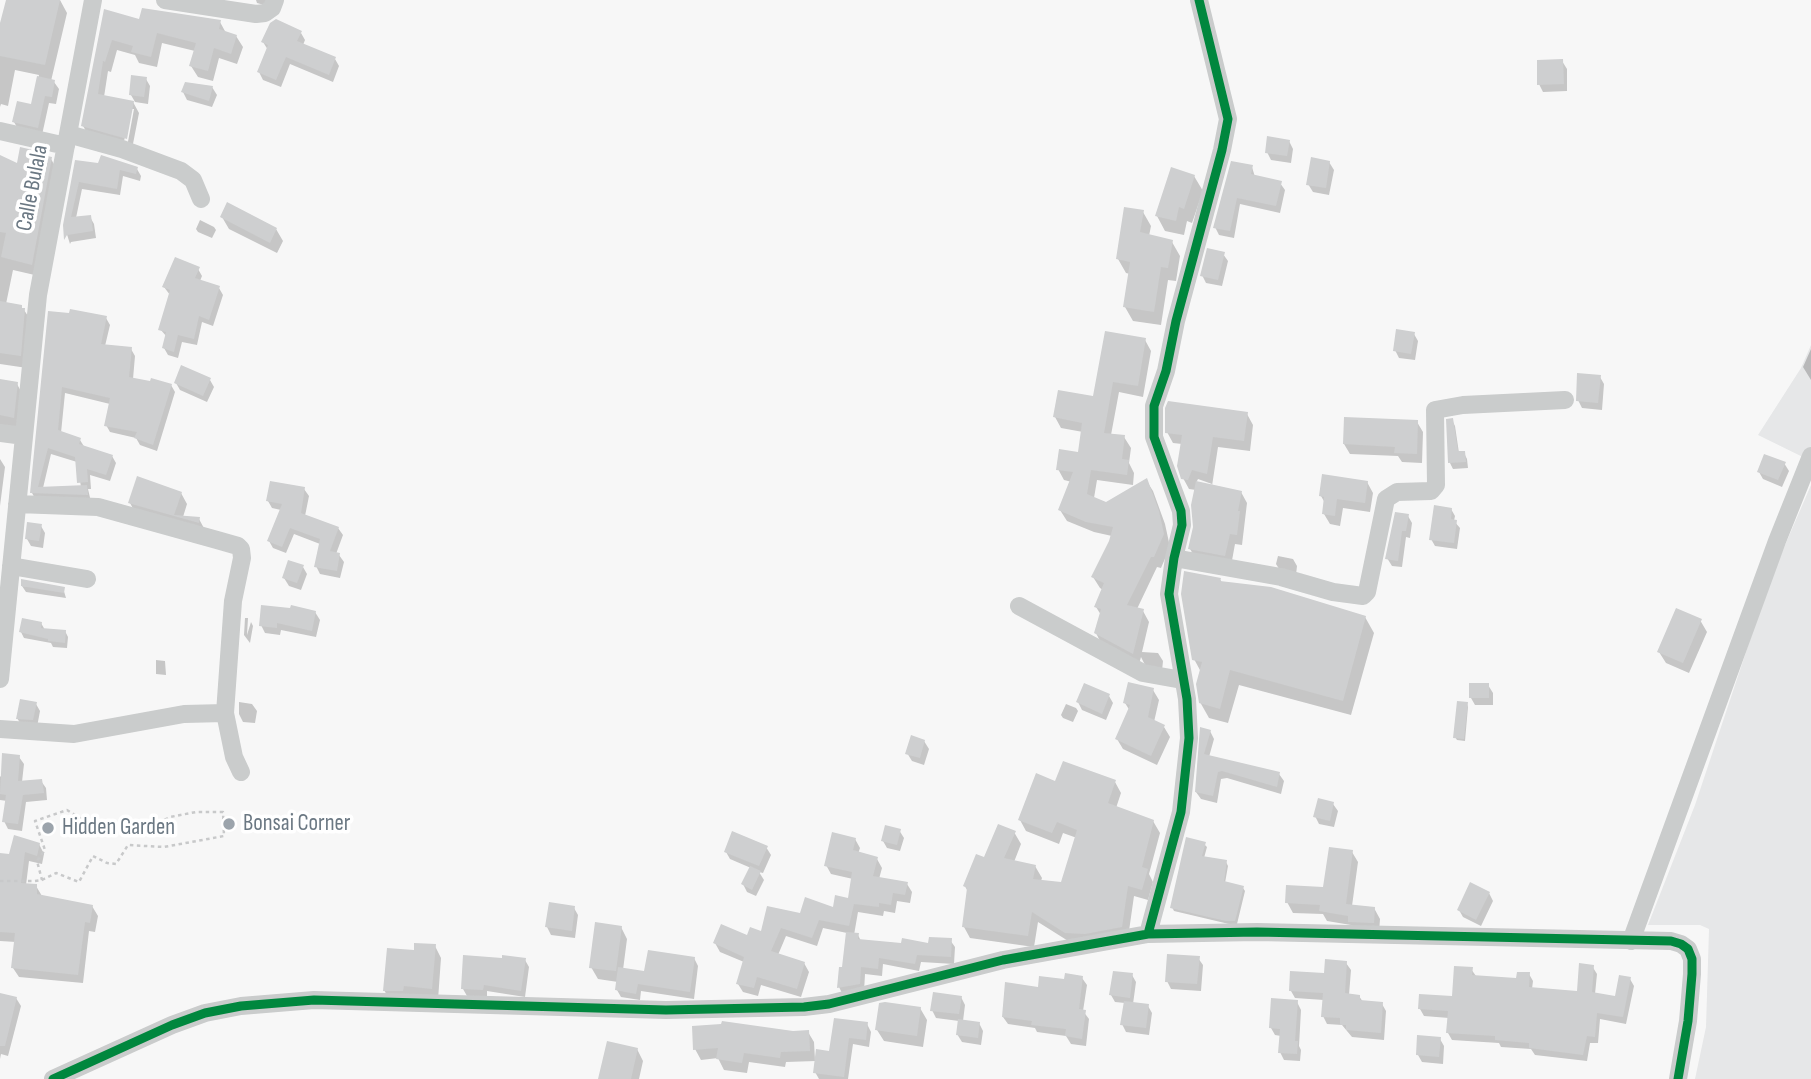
<!DOCTYPE html>
<style>
body{margin:0}
canvas{display:block;background:#f7f7f7}
</style>
<canvas width="1811" height="1079"></canvas>
<script>
const c = document.querySelector('canvas').getContext('2d');
c.lineJoin = 'round';
function paint(path, color) { c.fillStyle = color; c.fill(path, 'evenodd'); }
const toPath = rows => new Path2D(rows.map(r => 'M' + r).join(''));
function stroke(path, color, width, dash) { c.strokeStyle = color; c.lineWidth = width; c.lineCap = dash ? 'butt' : 'round'; c.setLineDash(dash || []); c.stroke(path); }
function write(font, color, halo, rows, align = 'center') {
  c.font = font + ' "Sofia Sans Condensed",sans-serif'; c.lineWidth = 7; c.setLineDash([]); c.textBaseline = 'middle'; c.strokeStyle = halo; c.fillStyle = color; for (const [text, x, y, turn = 0] of rows) {
    c.save(); c.translate(x, y); c.rotate((+turn || 0) * Math.PI / 180); c.textAlign = isNaN(turn) ? turn : align; if (halo) c.strokeText(text, 0, 0); c.fillText(text, 0, 0); c.restore();
  }
}
paint(toPath([
 [1811,345,1811,461,1758,435,1801,368],
 [1811,485,1811,1079,1695,1079,1706,1027,1709,929,1700,925,1648,925,1695,805,1770,580]
]), '#e6e7e8');
paint(toPath([
 [8,0,60,0,67,13,51,81,54,82,59,89,56,104,49,103,42,135,18,129,14,122,32,106,39,75,15,70,8,106,1,104,0,107,0,25],
 [256,0,273,0,271,7,257,3],
 [105,11,140,21,220,22,226,33,236,36,243,47,237,64,219,58,213,81,198,77,191,66,195,51,162,43,157,67,139,63,135,55,117,50,111,72,108,71,104,97,133,102,139,113,132,149,127,147,134,109,131,109,123,146,89,136,83,126],
 [301,33,305,40,303,45,335,59,339,66,333,82,290,64,281,87,263,80,259,72,268,50,263,42],
 [1562,61,1567,69,1567,91,1543,92,1539,84],
 [146,79,150,86,148,104,135,102,131,95],
 [212,87,217,95,212,107,187,100,183,92],
 [1289,141,1293,149,1291,163,1271,160,1267,152],
 [34,155,51,159,58,171,39,276,13,270,6,304,24,310,32,322,27,368,0,364,0,157,18,165],
 [76,161,137,169,141,176,140,181,123,176,120,195,82,189,76,218,90,217,94,224,96,238,71,242,70,244,64,225],
 [1329,162,1334,170,1329,195,1313,192,1308,184],
 [1252,167,1255,177,1280,183,1285,190,1280,213,1240,204,1234,238,1219,235,1215,227],
 [1194,176,1203,191,1192,223,1187,221,1184,235,1165,231,1157,216],
 [1143,212,1151,226,1149,236,1172,242,1180,256,1176,281,1168,280,1161,325,1133,321,1125,307,1130,274,1126,273,1118,259],
 [222,217,276,229,283,241,277,253,229,229],
 [200,220,214,227,216,230,212,238,198,232,196,229],
 [1223,254,1228,261,1222,286,1206,283,1202,275],
 [198,269,202,276,200,281,219,288,223,295,213,326,202,322,197,345,182,342,178,358,168,355,164,348,167,337,160,329,170,295,164,287],
 [49,313,106,318,110,325,105,346,131,349,135,356,133,379,171,385,175,392,157,451,140,445,136,438,110,432,106,425,110,404,65,393,61,433,80,440,85,448,112,456,116,463,110,481,90,475,91,489,88,489,91,502,36,500,32,493],
 [51,454,77,462,81,487,43,488],
 [1414,334,1418,341,1415,360,1399,358,1395,350],
 [1145,340,1151,351,1143,397,1119,392,1111,435,1124,437,1131,448,1129,463,1134,473,1133,485,1097,480,1094,498,1107,504,1146,480,1153,491,1165,524,1170,547,1161,568,1157,567,1137,609,1143,611,1149,622,1142,652,1158,653,1163,661,1162,671,1145,665,1141,657,1139,664,1102,645,1096,633,1101,615,1096,607,1103,590,1100,588,1093,577,1112,536,1094,532,1067,521,1060,510,1072,482,1064,480,1058,469,1080,454,1083,432,1061,428,1055,417,1095,398],
 [1811,349,1811,380,1803,367],
 [1600,377,1604,384,1602,410,1582,408,1578,400],
 [210,380,214,387,207,402,180,390,176,383],
 [0,381,17,384,24,397,21,429,0,425],
 [1247,414,1253,425,1250,451,1218,447,1212,486,1241,492,1247,503,1242,545,1235,544,1231,566,1196,559,1190,549,1195,527,1196,490,1189,489,1183,478,1182,444,1173,443,1167,432],
 [1198,479,1212,484,1211,486,1196,483],
 [1452,420,1455,426,1459,453,1464,453,1467,459,1468,468,1453,469,1450,463],
 [1417,422,1423,432,1422,463,1402,462,1398,456,1350,454,1344,444],
 [0,459,5,467,0,506],
 [1784,463,1789,471,1782,487,1763,479,1759,472],
 [1367,482,1373,493,1370,512,1343,508,1340,526,1330,524,1324,514,1325,503,1321,496],
 [304,489,309,496,305,516,338,528,343,535,336,554,339,555,344,562,340,578,320,574,316,566,320,544,294,534,286,553,273,548,269,541,281,510,272,508,268,501],
 [181,493,187,504,183,517,199,519,205,530,136,514,130,503],
 [1451,509,1455,516,1454,521,1460,528,1457,549,1435,546,1431,539],
 [1408,516,1412,523,1410,538,1406,537,1402,567,1392,566,1387,558],
 [41,526,45,533,43,548,31,546,27,539],
 [1278,556,1293,559,1297,566,1296,575,1281,572,1276,564],
 [303,567,307,574,301,590,289,586,284,578],
 [1220,579,1222,583,1365,617,1374,633,1351,715,1239,685,1228,723,1209,718,1200,702,1201,672,1194,659],
 [22,586,63,588,66,598,26,592],
 [315,612,320,620,316,637,281,630,280,635,265,633,261,625],
 [245,618,248,618,247,635,251,622,253,626,250,643,244,635],
 [1700,620,1707,632,1689,673,1666,663,1659,652],
 [41,623,45,630,65,631,68,637,67,648,53,647,51,643,24,638,21,632],
 [156,660,165,661,166,675,156,674],
 [1488,685,1493,693,1493,705,1475,705,1471,698],
 [1153,690,1159,700,1154,722,1164,727,1170,737,1157,765,1123,749,1117,739,1130,711,1125,703],
 [1109,696,1113,703,1106,720,1082,710,1078,702],
 [239,702,252,704,257,711,255,723,243,722,239,714],
 [36,704,40,711,37,727,22,726,17,718],
 [1066,704,1076,708,1078,711,1073,722,1063,718,1061,715],
 [1467,704,1468,707,1465,741,1457,740,1455,737],
 [1201,729,1210,731,1214,739,1209,757,1279,774,1284,781,1281,794,1227,778,1221,779,1217,803,1201,799,1196,792],
 [924,741,929,749,924,765,912,761,907,753],
 [19,757,24,764,22,782,41,781,46,788,47,800,26,802,22,831,8,829,4,821,7,801,0,800,0,777],
 [1115,782,1121,793,1116,808,1153,821,1160,833,1149,874,1153,882,1148,900,1134,896,1128,938,1073,944,1038,922,1034,947,970,938,964,927,968,892,965,886,985,860,1014,832,1021,844,1014,862,1035,866,1042,878,1041,881,1062,884,1077,838,1063,833,1059,844,1026,831,1020,820,1056,783],
 [1333,804,1338,811,1334,827,1319,824,1315,816],
 [899,830,904,838,900,851,887,848,883,841],
 [855,839,860,848,858,854,877,859,882,868,879,879,907,884,912,892,910,903,897,901,895,913,884,911,883,916,858,912,854,935,858,935,861,941,930,945,950,940,955,947,954,964,921,962,919,971,883,964,882,976,865,974,864,992,843,995,839,987,844,969,847,933,823,928,817,946,786,936,778,955,804,963,809,972,801,997,761,985,758,996,743,992,738,984,744,962,720,952,715,943,763,934,801,915,834,909,849,900,853,879,831,874,826,865],
 [39,844,44,854,42,864,29,861,26,885,36,886,42,896,92,906,98,916,95,932,89,931,83,983,19,977,13,968,16,942,0,941,0,854,10,856],
 [1204,844,1207,847,1204,858,1226,862,1228,866,1225,883,1243,888,1245,891,1237,924,1229,924,1174,911,1172,907],
 [766,847,771,855,763,873,759,872,764,880,756,896,747,892,743,884,751,868,730,859,726,852],
 [1352,852,1358,862,1352,906,1374,908,1380,919,1379,933,1355,932,1351,925,1327,921,1323,914,1293,913,1287,902,1324,889],
 [1489,893,1493,901,1481,926,1463,917,1459,910],
 [574,908,578,915,575,938,551,935,547,927],
 [621,927,627,939,623,970,646,973,694,958,698,966,694,999,641,991,640,1000,621,997,617,990,618,982,598,979,591,967],
 [435,946,441,958,438,1000,391,1002,384,990,415,952],
 [1198,958,1203,965,1201,991,1171,989,1167,981],
 [525,960,529,967,525,997,487,991,487,997,467,996,463,989],
 [1346,963,1351,970,1349,995,1359,996,1363,1002,1382,1004,1386,1011,1384,1040,1352,1037,1342,1025,1327,1024,1323,1016,1324,1000,1295,998,1291,991,1325,975],
 [1592,966,1597,974,1595,994,1616,998,1630,979,1634,986,1626,1024,1600,1019,1598,1043,1590,1043,1587,1061,1535,1055,1531,1049,1501,1047,1499,1043,1452,1040,1448,1033,1449,1018,1424,1016,1420,1009,1454,998,1471,969,1476,976,1518,980,1529,974,1533,981,1532,989,1579,992],
 [1132,975,1136,982,1133,1004,1148,1006,1152,1013,1149,1035,1126,1032,1122,1024,1125,1003,1115,1002,1111,995],
 [1082,978,1087,985,1083,1011,1089,1019,1086,1046,1071,1044,1066,1036,1037,1032,1035,1028,1008,1024,1003,1017,1039,989],
 [0,995,16,998,21,1006,8,1056,1,1054,0,1059],
 [961,997,965,1005,963,1021,979,1023,983,1031,981,1045,962,1042,957,1034,959,1021,936,1018,932,1010],
 [1297,1002,1301,1010,1299,1046,1301,1050,1300,1061,1284,1060,1280,1052,1281,1036,1275,1035,1271,1028],
 [920,1008,927,1020,923,1047,884,1041,877,1030],
 [835,1020,867,1024,871,1032,869,1047,853,1044,848,1079,819,1079,815,1072,816,1061,786,1062,785,1067,749,1062,747,1073,724,1070,718,1058,701,1060,695,1049,808,1032,814,1042,815,1060,831,1053],
 [1440,1039,1444,1046,1443,1064,1422,1062,1418,1055],
 [637,1049,643,1061,639,1079,600,1079]
]), '#0003');
paint(toPath([
 [6,0,60,0,45,65,0,56,0,23],
 [142,8,221,20,219,29,237,35,231,54,214,48,208,71,189,66,196,43,157,33,151,57,131,52,133,46,112,40,105,62,103,61,98,94,134,101,127,139,81,126,104,9,139,19],
 [276,19,302,31,297,41,336,57,329,75,286,57,276,80,257,72,268,45,261,42,270,23],
 [1563,59,1564,84,1537,85,1537,60],
 [131,75,147,77,144,97,129,95],
 [37,76,55,80,52,97,45,96,38,128,12,122,17,101,31,104],
 [185,82,213,86,209,101,181,92],
 [1267,136,1290,140,1287,156,1265,153],
 [20,147,33,150,33,153,52,157,32,265,1,257,6,233,0,232,0,155,17,163],
 [101,155,138,167,136,174,120,170,117,189,79,182,71,217,91,215,93,231,67,235,64,240,63,225,75,160,98,163],
 [1311,157,1330,161,1326,188,1306,185],
 [1231,161,1253,165,1251,174,1282,181,1276,206,1237,198,1230,231,1213,228],
 [1171,167,1195,175,1184,209,1179,207,1176,221,1155,216],
 [227,202,277,228,270,243,220,217],
 [1124,207,1144,210,1140,232,1173,240,1168,268,1161,267,1154,312,1123,307,1130,262,1116,259],
 [1207,248,1225,252,1218,280,1200,276],
 [175,257,200,267,195,278,220,286,209,320,199,316,194,339,178,335,174,352,162,348,166,332,158,330,170,290,162,287],
 [0,301,22,305,22,308,25,308,21,356,0,353],
 [70,309,107,316,101,344,132,347,129,377,150,381,151,378,172,384,153,445,134,438,137,432,104,426,110,398,62,387,58,430,81,438,79,444,113,455,106,475,87,469,88,482,77,483,75,457,48,448,38,487,87,485,88,495,30,493,48,311,69,313],
 [1396,329,1415,332,1411,354,1393,351],
 [1105,331,1146,338,1138,386,1113,382,1104,433,1125,435,1122,459,1129,460,1127,475,1091,470,1087,494,1106,502,1147,478,1159,511,1164,534,1154,557,1151,557,1127,605,1144,609,1133,654,1094,633,1101,609,1094,607,1104,583,1091,577,1109,541,1113,527,1086,522,1058,510,1073,472,1056,470,1059,449,1078,452,1082,423,1053,417,1058,390,1093,396],
 [181,365,211,378,203,396,174,383],
 [1577,373,1601,375,1598,403,1576,401],
 [0,379,18,382,14,418,0,415],
 [1168,401,1248,412,1244,441,1213,437,1207,474,1192,470,1188,480,1181,479,1177,466,1182,435,1165,433,1165,408],
 [1344,417,1418,420,1417,454,1394,453,1395,447,1343,444],
 [1453,418,1458,451,1465,451,1466,462,1448,463,1446,419],
 [1764,454,1786,462,1778,480,1757,472],
 [1322,474,1368,481,1365,503,1337,499,1335,516,1322,514,1324,497,1319,496],
 [137,476,182,492,174,515,200,517,199,523,128,503],
 [270,481,305,487,301,513,339,527,330,551,340,553,337,571,314,567,320,539,290,528,282,547,267,541,282,504,266,501],
 [1196,481,1242,491,1238,511,1240,511,1237,535,1230,534,1225,556,1188,549,1193,527,1191,505],
 [1434,505,1452,508,1451,519,1457,520,1454,543,1429,540],
 [1395,512,1409,514,1406,531,1402,531,1398,561,1385,559],
 [27,522,42,524,39,541,25,539],
 [288,560,304,565,297,583,282,578],
 [1184,571,1221,578,1220,581,1271,587,1366,616,1343,701,1230,670,1220,709,1199,703,1196,684,1202,662,1192,660,1181,594],
 [21,579,65,587,64,593,21,586],
 [261,605,290,608,291,605,316,611,312,631,277,623,277,628,259,626],
 [1676,608,1702,619,1683,663,1657,652],
 [22,618,42,622,41,628,66,630,65,643,48,641,48,639,19,632],
 [1128,682,1154,688,1148,717,1165,725,1151,756,1115,739,1130,705,1123,703],
 [1084,683,1110,694,1102,714,1076,702],
 [1469,683,1489,683,1489,698,1469,698],
 [20,699,37,702,33,720,16,719],
 [1457,701,1468,702,1464,739,1453,738],
 [1200,727,1211,730,1204,754,1280,772,1277,787,1222,771,1218,772,1213,796,1195,792],
 [911,735,925,740,920,758,905,754],
 [2,753,20,755,18,781,42,779,44,793,23,795,18,824,2,822,6,795,0,794],
 [1063,761,1116,780,1108,803,1154,820,1142,867,1148,869,1142,890,1128,886,1122,927,1085,934,1065,933,1032,912,1028,936,962,927,967,888,963,886,976,854,984,857,998,824,1016,831,1004,858,1036,865,1033,879,1061,882,1077,830,1057,822,1052,833,1018,820,1036,773,1055,781],
 [1318,798,1334,802,1330,821,1313,817],
 [885,825,901,829,897,845,881,841],
 [732,831,768,846,759,866,724,852],
 [832,832,856,838,853,850,878,857,873,876,908,882,905,895,893,893,891,905,879,903,879,907,854,904,849,926,819,920,812,938,781,928,771,951,805,962,797,989,757,977,754,988,736,984,744,957,713,943,721,924,747,935,750,927,761,931,767,906,800,913,805,897,833,907,835,895,848,898,852,872,824,866],
 [14,835,40,843,37,856,25,852,21,883,37,884,37,894,93,905,90,923,85,922,78,975,11,968,15,933,0,932,0,853,9,854],
 [1186,837,1206,842,1202,856,1227,860,1224,881,1244,886,1235,921,1226,921,1170,908],
 [1329,847,1353,850,1346,904,1375,907,1374,923,1348,922,1348,916,1319,911,1320,905,1285,903,1286,885,1323,887],
 [750,866,761,871,752,890,741,884],
 [1470,882,1490,892,1476,920,1457,910],
 [549,902,575,906,572,931,545,927],
 [595,922,622,926,616,971,589,968],
 [846,932,859,933,858,939,901,943,902,938,928,943,929,937,952,938,951,957,917,955,915,964,879,958,878,969,861,967,860,984,837,988,839,967,842,967],
 [414,943,436,944,432,989,404,986,403,991,383,991,387,948,414,950],
 [648,950,695,957,690,992,638,984,636,994,615,990,618,967,644,971],
 [1167,954,1200,956,1197,984,1165,982],
 [463,955,502,958,502,955,526,958,521,991,484,985,483,990,461,989],
 [1325,959,1347,961,1345,993,1360,995,1360,1000,1383,1002,1381,1033,1346,1030,1346,1025,1340,1025,1340,1018,1321,1017,1323,993,1289,991,1290,971,1324,973],
 [1579,963,1594,965,1592,992,1615,996,1619,975,1631,977,1623,1017,1597,1013,1595,1037,1587,1036,1583,1055,1529,1048,1529,1043,1495,1040,1495,1036,1446,1033,1448,1011,1418,1009,1419,994,1452,996,1454,966,1473,967,1472,975,1516,978,1517,972,1530,972,1529,987,1577,991],
 [1113,971,1133,973,1130,998,1109,995],
 [1065,973,1083,976,1079,1009,1086,1010,1082,1039,1065,1036,1066,1029,1031,1025,1032,1021,1002,1017,1005,982,1038,987,1039,976,1064,979],
 [933,992,962,996,959,1014,930,1011],
 [0,993,17,997,5,1046,0,1046],
 [1271,998,1298,1000,1295,1041,1298,1041,1297,1054,1278,1053,1280,1029,1269,1028],
 [1124,1001,1149,1004,1146,1028,1120,1025],
 [885,1002,921,1007,917,1036,875,1030,879,1003],
 [834,1018,868,1022,866,1040,849,1038,844,1077,813,1073,816,1049,829,1051],
 [958,1019,980,1022,978,1038,956,1035],
 [722,1021,793,1031,809,1030,810,1051,781,1052,780,1058,744,1053,742,1063,716,1059,718,1048,693,1050,692,1026,721,1024],
 [1417,1035,1441,1037,1439,1057,1416,1055],
 [607,1041,638,1048,631,1079,598,1079]
]), '#cecfd0');
stroke(toPath([
 [0,881,35,881,42,880,56,873,79,882,93,856,107,863,116,864,128,845,164,847,224,836,223,812,196,812,170,817,153,826,118,831,91,825,67,810,35,821,45,850,37,861,42,880]
]), '#c8c9ca', 2.5, [3.5, 3.5]);
stroke(toPath([
 [165,0,256,14,265,13,272,8,275,0],
 [0,131,66,146],
 [68,134,122,149,181,171,193,180,201,199],
 [0,433,24,436],
 [17,504,98,507,217,540,238,546,241,549,242,558,233,601,225,713,234,757,241,772],
 [1174,558,1281,577,1333,592,1363,596,1367,592,1386,499,1397,492,1431,491,1436,485,1435,410,1463,405,1565,400],
 [11,566,87,579],
 [1019,606,1143,673,1182,680],
 [0,679,38,295,93,0],
 [0,729,74,734,184,714,225,713],
 [1148,934,1181,812,1189,738,1187,699,1169,594,1174,558,1182,525,1181,511,1154,437,1154,406,1166,371,1176,321,1222,150,1228,119,1199,0],
 [1631,941,1777,541,1811,456],
 [53,1079,172,1025,205,1013,241,1006,314,1000,666,1010,804,1007,829,1004,1003,960,1148,934,1257,932,1671,941,1681,944,1688,949,1692,959,1692,974,1688,1021,1678,1079]
]), '#cacccc', 18);
stroke(toPath([
 [1148,934,1181,812,1189,738,1187,699,1169,594,1174,558,1182,525,1181,511,1154,437,1154,406,1166,371,1176,321,1222,150,1228,119,1199,0],
 [53,1079,172,1025,205,1013,241,1006,314,1000,666,1010,804,1007,829,1004,1003,960,1148,934,1257,932,1671,941,1681,944,1688,949,1692,959,1692,974,1688,1021,1678,1079]
]), '#00873e', 9);
for (const [x, y, r, color] of [
 [229,824,7,"#9ca4ac"],
 [48,828,7,"#9ca4ac"]
]) { const dot = new Path2D(); dot.arc(x, y, r, 0, 2 * Math.PI); c.fillStyle = color; c.fill(dot); stroke(dot, '#fff', 2.5); }
write('23px', '#6b7883', '#fff', [
 ["Calle Bulala",33,188,-79]
]);
write('23px', '#6b7883', '#fff', [
 ["Bonsai Corner",243,824],
 ["Hidden Garden",62,828]
], 'left');
</script>
